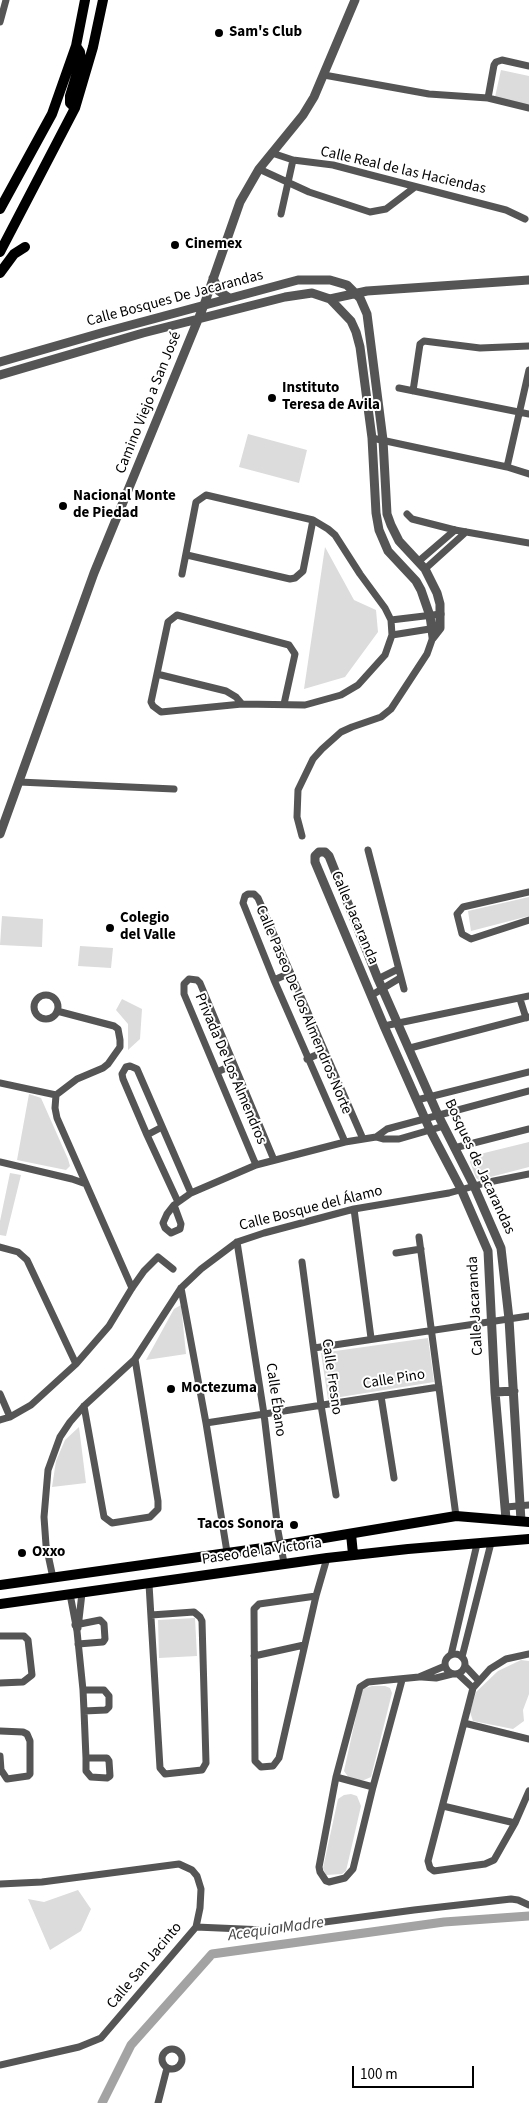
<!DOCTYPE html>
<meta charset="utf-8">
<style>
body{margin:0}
#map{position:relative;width:529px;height:2103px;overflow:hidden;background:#fff;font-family:"Source Sans 3",sans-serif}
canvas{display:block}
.scale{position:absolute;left:352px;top:2066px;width:122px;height:22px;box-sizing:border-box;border:2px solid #000;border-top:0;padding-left:6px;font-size:15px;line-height:18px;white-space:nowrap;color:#000;-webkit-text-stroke:4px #fff;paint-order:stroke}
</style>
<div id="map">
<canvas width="529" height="2103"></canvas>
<div class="scale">100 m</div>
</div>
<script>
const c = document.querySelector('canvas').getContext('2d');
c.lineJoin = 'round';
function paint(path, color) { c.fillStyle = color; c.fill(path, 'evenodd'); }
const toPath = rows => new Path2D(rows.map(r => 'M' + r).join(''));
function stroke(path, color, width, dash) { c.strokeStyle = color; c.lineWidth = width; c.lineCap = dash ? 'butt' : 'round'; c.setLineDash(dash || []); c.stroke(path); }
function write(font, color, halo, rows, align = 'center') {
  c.font = font + ' "Source Sans 3",sans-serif'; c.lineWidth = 4; c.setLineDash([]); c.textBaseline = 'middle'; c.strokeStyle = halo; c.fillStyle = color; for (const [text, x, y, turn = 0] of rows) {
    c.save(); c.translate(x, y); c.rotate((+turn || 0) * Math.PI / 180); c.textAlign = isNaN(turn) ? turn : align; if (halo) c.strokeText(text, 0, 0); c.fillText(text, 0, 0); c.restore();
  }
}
paint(toPath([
 [501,70,529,76,529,105,495,97],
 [248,434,307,450,299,483,239,467],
 [325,547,354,600,376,610,378,632,345,677,304,689],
 [529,897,529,916,471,931,468,911],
 [2,916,43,919,42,947,0,945],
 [80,946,113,948,111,968,78,966],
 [122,999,142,1009,140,1039,128,1050,128,1024,116,1010],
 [29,1094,41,1098,68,1159,70,1166,66,1170,17,1160],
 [529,1142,529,1167,479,1180,476,1178,470,1162,472,1156],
 [10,1173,21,1175,6,1236,0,1235,0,1221],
 [181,1305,186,1354,146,1360,174,1309],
 [428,1338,434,1382,328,1399,321,1353],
 [79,1427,86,1483,52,1487,56,1461,65,1440],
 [195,1618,197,1656,159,1658,158,1620],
 [521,1660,529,1661,529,1694,523,1710,524,1721,513,1729,473,1721,470,1712,476,1692,498,1671],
 [372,1686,385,1686,390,1688,392,1693,371,1777,364,1780,354,1781,349,1778,344,1771,362,1689],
 [351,1794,357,1796,361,1806,346,1871,342,1874,326,1875,323,1868,338,1799,344,1795],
 [78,1890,91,1909,81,1931,50,1950,28,1899,44,1902]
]), '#dcdcdc');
stroke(toPath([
 [102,2103,131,2045,212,1954,444,1922,529,1916]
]), '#a3a3a3', 9);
stroke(toPath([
 [0,22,6,0],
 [324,75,429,94,488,98,529,108],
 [488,98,494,65,496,62,502,60,529,66],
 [272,153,293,160,333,165,367,174,506,210,525,219],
 [259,169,309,192,370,212,386,209,415,187],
 [281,214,293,160],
 [399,388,529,414],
 [413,391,420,344,424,341,480,348,529,346],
 [372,438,507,467,529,474],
 [507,467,529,370],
 [407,514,412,519,455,530,529,543],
 [187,555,290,579,295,578,303,571,313,520],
 [419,561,455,530],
 [425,569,466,532],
 [182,574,196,502,206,495,313,520,328,529,335,535,360,574,385,608,391,620,392,635,385,655,358,685,341,695,305,705,242,704,161,712,153,706,151,702,168,622,177,615,289,645,295,654,284,704],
 [391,620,441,614],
 [392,635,436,628],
 [157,674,226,691,236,697,242,704],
 [19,782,174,789],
 [302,836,297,817,298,790,313,759,322,749,341,732,352,727,381,717,391,709,427,654,433,637],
 [368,850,404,989],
 [529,892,463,907,457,914,462,934,471,939,529,920],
 [378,979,398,969],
 [274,980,290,973],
 [372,995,400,978],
 '34 1007a12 12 0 1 1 24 0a12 12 0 1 1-24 0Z',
 [520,999,526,1018],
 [384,1026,529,996],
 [410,1048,529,1017],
 [307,1059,323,1052],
 [217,1072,233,1065],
 [0,1083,56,1095],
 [56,1095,55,1108,57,1118,132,1288],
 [56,1095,77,1079,103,1068,108,1064,120,1047,120,1040,118,1029,114,1026,57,1011],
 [417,1100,529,1072],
 [147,1135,162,1127],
 [376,1137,387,1129,529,1091],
 [345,1142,274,980,243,903,245,896,248,894,254,894,258,898,363,1139],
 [454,1148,529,1129],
 [0,1162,72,1179,86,1184],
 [256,1165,184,994,184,984,189,979,197,980,200,983,274,1160],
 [178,1202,147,1135,123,1079,122,1074,126,1067,130,1066,137,1069,191,1193],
 [174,1205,181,1224,180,1229,171,1233,165,1228,163,1223,167,1214,174,1205,191,1193,256,1165,345,1142,376,1137,383,1139,399,1139,444,1126],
 [354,1209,371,1338],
 [419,1237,456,1516],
 [237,1242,264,1414,278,1531,284,1563],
 [0,1247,18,1252,27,1260,76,1364],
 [396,1253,421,1249],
 [302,1262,321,1405,336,1495],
 [181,1288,206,1423,227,1552],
 [314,1348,529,1316],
 [0,1394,10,1417],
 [381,1396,394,1478],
 [84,1406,104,1517,112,1523,150,1517,158,1509,158,1501,135,1359],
 [0,1420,10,1417,31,1405,76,1364,109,1326,132,1288,144,1271,158,1257,173,1269],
 [206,1423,439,1387],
 [506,1507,529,1505],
 [53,1578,46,1545,44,1517,48,1470,60,1437,70,1422,84,1406,135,1359,181,1288,201,1269,237,1242,264,1233,354,1209,449,1193,489,1182,529,1174],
 [149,1584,160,1768,165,1774,202,1770,206,1763,202,1621,200,1617,194,1612,151,1615],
 [70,1594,77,1631,83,1690,84,1711,86,1758,86,1771,91,1777,107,1778,110,1776,109,1761,107,1758,86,1758],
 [316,1596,259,1604,254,1609,255,1761,261,1767,273,1766,279,1758,316,1596,327,1558],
 [75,1625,100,1620,104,1624,105,1639,103,1642,78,1644],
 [78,1628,82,1593],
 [0,1636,24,1636,28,1640,32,1675,23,1682,0,1683],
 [529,1654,506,1659,490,1669,473,1688,428,1861,430,1868,434,1871,485,1864,494,1860,515,1823,529,1791],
 '445 1664a10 10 0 1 1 20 0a10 10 0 1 1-20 0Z',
 [451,1655,477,1544],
 [254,1656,304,1645],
 [462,1657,491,1543],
 [465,1666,479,1681],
 [458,1674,473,1688],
 [422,1677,436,1678,452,1674],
 [402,1680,373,1787,353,1869,345,1878,329,1882,326,1881,320,1872,319,1867,336,1777,360,1687,368,1682,419,1677,445,1666],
 [83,1690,104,1690,109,1696,109,1707,106,1710,84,1711],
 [464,1723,529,1739],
 [0,1731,23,1732,27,1734,30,1741,30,1774,28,1776,7,1779,1,1770,0,1756],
 [336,1777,373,1787],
 [443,1806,515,1823],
 [0,1884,42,1882,179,1864,192,1870,197,1876,201,1889,200,1908,196,1927,101,2038,79,2047,0,2065],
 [196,1927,265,1930,414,1910,511,1899,518,1900,529,1905],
 '162 2059a10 10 0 1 1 20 0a10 10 0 1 1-20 0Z',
 [158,2103,167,2068]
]), '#555', 7);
stroke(toPath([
 [213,278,219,291,229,298],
 [330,299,367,291,529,280],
 [0,362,101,333,298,280,330,280,347,285,360,298,367,314,383,440,387,514,391,525,399,541,425,569,437,593,440,604,440,628,433,637],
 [0,375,143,333,285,297,312,293,330,299,351,321,356,332,360,347,372,438,376,513,379,530,388,551,416,581,421,590,430,616,433,637],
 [0,834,94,573,204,305,240,202,259,169,303,115,314,97,355,0],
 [495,1392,514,1391],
 [506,1519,495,1392,488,1251,461,1189,430,1130,384,1026,315,862,315,856,319,852,325,852,329,856,378,979,438,1115,474,1186,501,1248,509,1319,521,1521]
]), '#555', 9);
stroke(toPath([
 [75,108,70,103,70,96,81,60,80,52,76,46],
 [0,209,52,114,76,46,85,0],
 [0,252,75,108,93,47,103,0],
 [0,273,14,254,25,247],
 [351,1534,353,1554],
 [0,1585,270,1547,456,1516,529,1522],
 [0,1604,327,1558,408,1549,529,1539]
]), '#000', 10);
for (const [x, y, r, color] of [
 [219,33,5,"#000"],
 [175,245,5,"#000"],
 [272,398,5,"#000"],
 [63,506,5,"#000"],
 [110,928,5,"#000"],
 [171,1389,5,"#000"],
 [294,1525,5,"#000"],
 [22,1553,5,"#000"]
]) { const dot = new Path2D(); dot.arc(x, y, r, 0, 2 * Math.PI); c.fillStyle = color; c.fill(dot); stroke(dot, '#fff', 2); }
write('bold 15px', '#000', '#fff', [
 ["Sam's Club",229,33],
 ["Cinemex",185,245],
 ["Instituto",282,389],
 ["Teresa de Avila",282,406],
 ["Nacional Monte",73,497],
 ["de Piedad",73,514],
 ["Colegio",120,919],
 ["del Valle",120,936],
 ["Moctezuma",181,1389],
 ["Tacos Sonora",284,1525,"right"],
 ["Oxxo",32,1553]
], 'left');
write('15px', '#000', '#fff', [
 ["Calle Real de las Haciendas",403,171,13],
 ["Calle Bosques De Jacarandas",175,299,-15],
 ["Camino Viejo a San José",149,403,-68],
 ["Calle Jacaranda",354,918,67],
 ["Calle Paseo De Los Almendros Norte",303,1010,67],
 ["Privada De Los Almendros",230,1069,67],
 ["Bosques de Jacarandas",479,1167,65],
 ["Calle Bosque del Álamo",311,1209,-14],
 ["Calle Jacaranda",476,1306,-93],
 ["Calle Fresno",331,1377,82],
 ["Calle Pino",394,1380,-9],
 ["Calle Ébano",275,1400,82],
 ["Paseo de la Victoria",262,1552,-8],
 ["Calle San Jacinto",145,1966,-50]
]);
write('italic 16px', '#444', '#fff', [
 ["Acequia Madre",276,1930,-8]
]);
</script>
